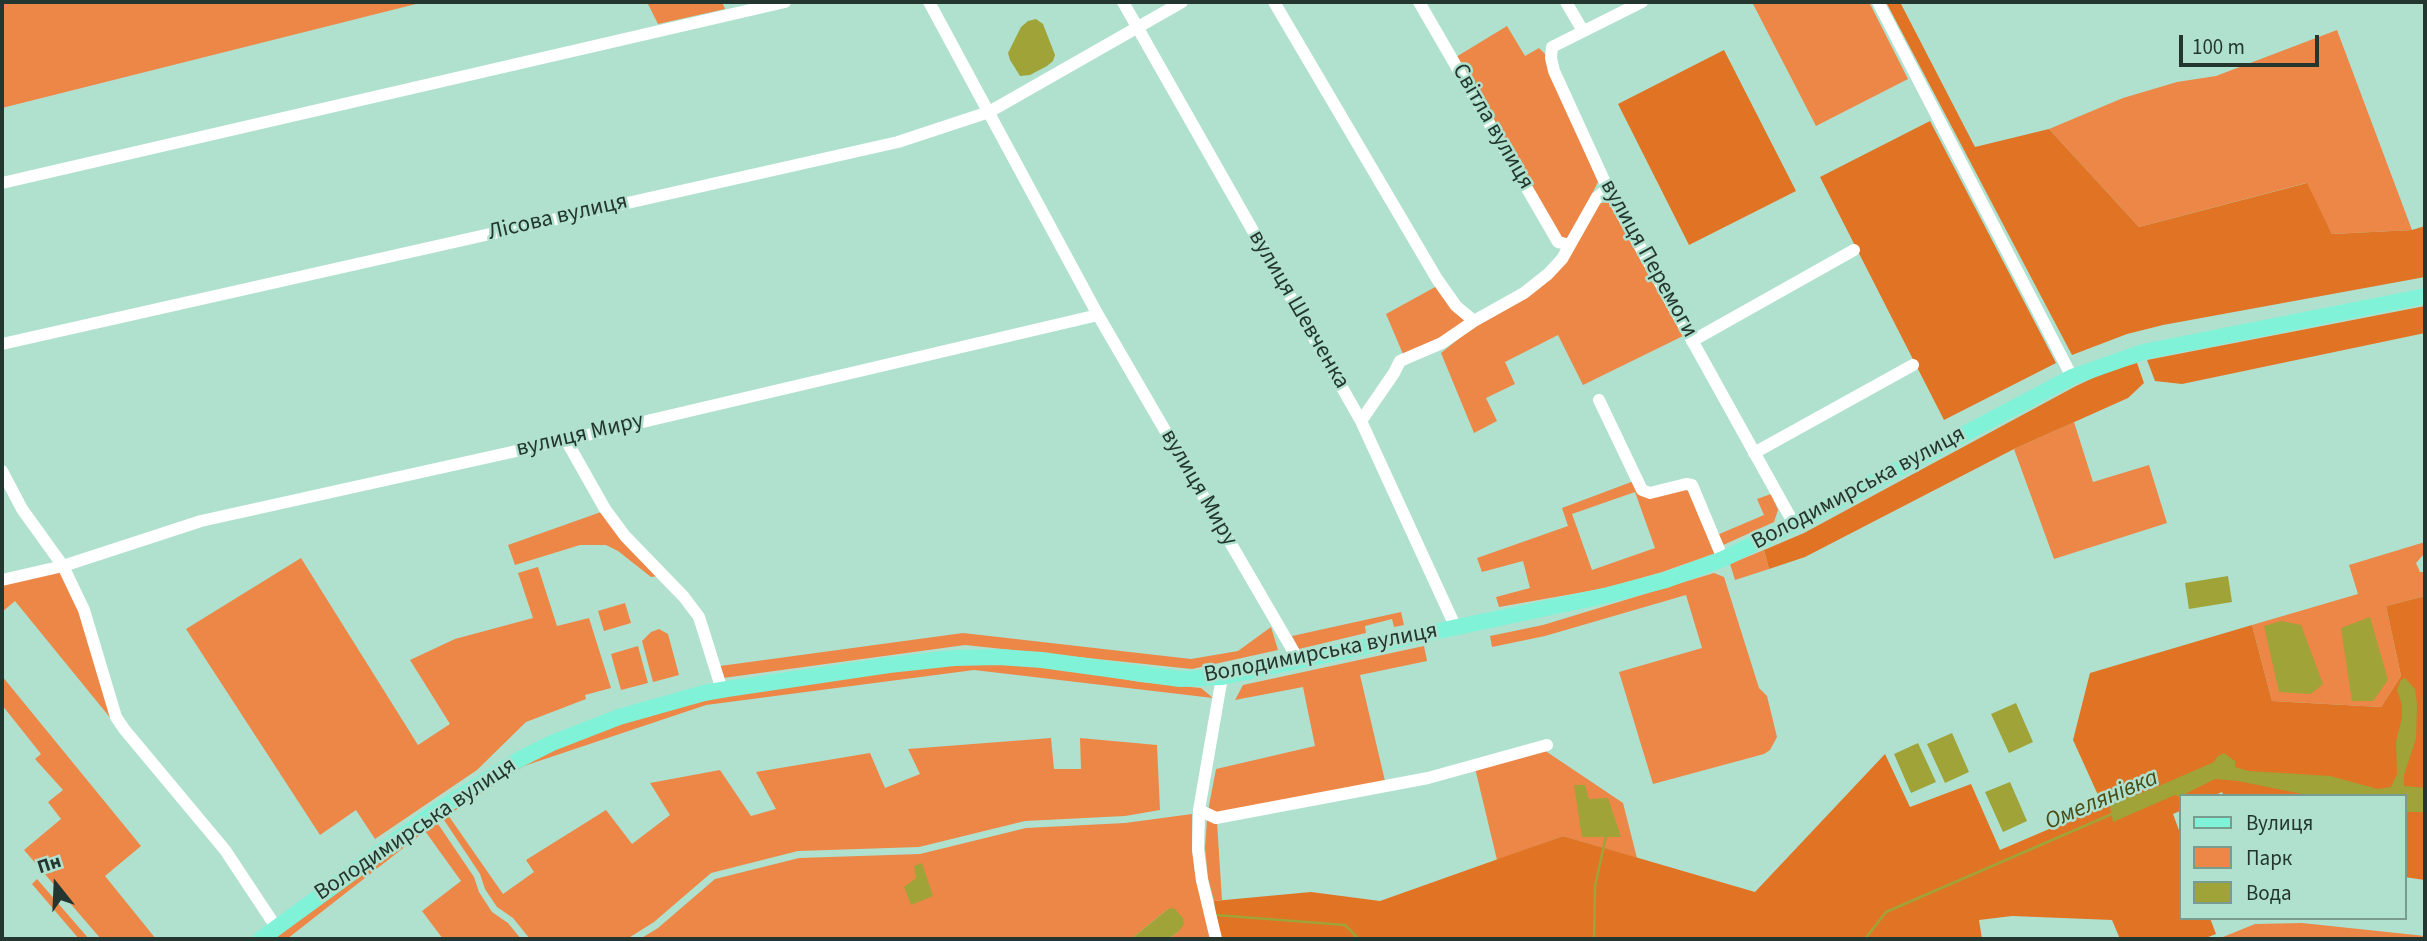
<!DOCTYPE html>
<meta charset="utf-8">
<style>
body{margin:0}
#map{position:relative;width:2427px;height:941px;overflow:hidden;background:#b0e1cf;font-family:"Source Sans 3",sans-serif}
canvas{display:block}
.frame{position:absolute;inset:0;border:4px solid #23362f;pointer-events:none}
.legend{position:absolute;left:2179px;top:794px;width:228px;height:126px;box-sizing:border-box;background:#b0e1cf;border:2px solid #789d8f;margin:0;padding:9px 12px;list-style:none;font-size:21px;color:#23362f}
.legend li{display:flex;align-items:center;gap:14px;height:35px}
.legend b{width:35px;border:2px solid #789d8f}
.north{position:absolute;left:21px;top:850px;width:70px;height:70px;-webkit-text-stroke:5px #b0e1cf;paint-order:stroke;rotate:342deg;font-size:19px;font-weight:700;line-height:28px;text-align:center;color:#23362f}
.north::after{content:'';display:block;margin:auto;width:24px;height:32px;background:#23362f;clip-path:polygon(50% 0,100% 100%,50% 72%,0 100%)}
.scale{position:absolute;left:2179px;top:35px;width:140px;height:32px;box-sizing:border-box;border:4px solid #23362f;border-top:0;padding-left:9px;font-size:21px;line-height:24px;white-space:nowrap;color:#23362f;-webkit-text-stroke:5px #b0e1cf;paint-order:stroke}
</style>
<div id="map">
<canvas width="2427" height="941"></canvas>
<div class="frame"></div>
<ul class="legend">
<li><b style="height:9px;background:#80f2d7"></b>Вулиця</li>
<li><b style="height:19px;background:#ec8747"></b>Парк</li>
<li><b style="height:19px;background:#a0a338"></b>Вода</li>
</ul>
<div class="north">Пн</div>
<div class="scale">100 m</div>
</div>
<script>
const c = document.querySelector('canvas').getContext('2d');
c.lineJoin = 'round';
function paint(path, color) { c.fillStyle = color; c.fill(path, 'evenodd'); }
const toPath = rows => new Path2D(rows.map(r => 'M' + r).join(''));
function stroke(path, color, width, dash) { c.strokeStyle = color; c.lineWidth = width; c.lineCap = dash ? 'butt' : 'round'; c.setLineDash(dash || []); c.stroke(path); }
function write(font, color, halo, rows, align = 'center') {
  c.font = font + ' "Source Sans 3",sans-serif'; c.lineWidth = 5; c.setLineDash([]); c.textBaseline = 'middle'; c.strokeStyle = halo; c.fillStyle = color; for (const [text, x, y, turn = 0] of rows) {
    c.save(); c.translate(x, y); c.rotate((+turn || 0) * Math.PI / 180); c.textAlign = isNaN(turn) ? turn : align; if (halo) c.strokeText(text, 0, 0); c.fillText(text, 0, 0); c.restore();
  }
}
paint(toPath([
 [2,2,424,2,2,108],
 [647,2,722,2,725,9,658,24],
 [1752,2,1869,2,1908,79,1816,126],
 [1507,26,1525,56,1539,48,1547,56,1550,69,1598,182,1568,241,1561,238,1456,57],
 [2337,30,2412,230,2332,234,2306,183,2139,227,2049,129,2123,98,2177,82,2216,76],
 [1608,201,1683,336,1583,385,1558,335,1505,362,1515,384,1486,398,1497,421,1474,433,1441,353,1476,325,1527,297,1599,204],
 [1437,286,1466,320,1439,338,1403,354,1386,314],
 [2074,422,2093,482,2149,465,2167,523,2054,559,2014,449],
 [1634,481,1640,493,1689,488,1716,553,1662,572,1606,588,1499,607,1496,597,1530,588,1523,561,1482,572,1477,558,1568,526,1562,508],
 [1635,492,1655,548,1592,570,1572,514],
 [1771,494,1778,510,1774,522,1721,546,1717,535,1764,515,1757,499],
 [601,512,658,576,651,577,618,551,606,545,580,545,515,565,508,545],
 [2425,542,2425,553,2416,563,2420,572,2425,572,2425,596,2386,606,2401,676,2381,707,2272,701,2252,625,2358,594,2349,565],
 [1764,550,1769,569,1735,580,1730,564],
 [301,558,418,745,450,724,410,660,455,639,533,618,518,573,538,567,557,626,589,618,611,688,585,695,586,699,526,722,477,770,375,839,356,810,320,835,186,629],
 [61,570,81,611,112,720,15,601,2,612,2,584],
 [1714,573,1724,577,1759,688,1767,696,1777,737,1770,750,1764,754,1653,784,1619,672,1702,648,1686,595,1545,636,1492,647,1490,636,1543,625],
 [625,603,631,623,604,631,598,611],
 [1401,612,1404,625,1394,627,1392,619,1365,626,1366,633,1299,649,1292,636],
 [1271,627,1278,650,1192,669,965,645,723,678,720,666,963,633,1191,659,1238,651],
 [659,629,668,634,679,675,653,682,642,641,651,632],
 [638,646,648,683,621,690,611,654],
 [1424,646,1427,661,1360,675,1385,781,1217,815,1208,811,1216,769,1315,746,1303,687,1235,700,1243,685],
 [979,661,1042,665,1140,682,1201,688,1213,698,974,670,706,705,524,766,448,815,503,894,534,872,526,860,606,810,632,844,670,815,650,783,720,770,751,816,776,809,756,772,870,753,885,788,920,774,908,749,1051,738,1054,769,1081,769,1080,738,1157,745,1160,810,1125,816,1025,821,919,847,798,851,711,873,654,922,627,939,530,939,513,918,497,907,485,889,480,874,440,814,522,762,584,734,706,697,889,670],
 [2,676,141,846,105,876,156,939,101,939,24,850,61,819,48,802,63,790,35,759,41,754,2,705],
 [1544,750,1623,803,1637,858,1563,836,1497,860,1475,768],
 [1192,814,1192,850,1196,881,1211,939,1168,939,1178,932,1168,909,1131,939,640,939,658,928,715,879,799,858,920,854,1026,828,1125,823],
 [434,818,474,877,479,892,492,912,508,923,521,939,443,939,422,911,461,881,425,831,287,939,271,939],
 [1207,819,1217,822,1222,900,1214,901,1208,878,1205,848],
 [37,879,89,939,79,939,32,884],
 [2302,923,2425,936,2425,939,2218,939,2255,924]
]), '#ec8747');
paint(toPath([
 [1886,2,1900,2,1975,147,2049,129,2139,227,2307,183,2332,234,2412,230,2425,226,2425,277,2163,325,2127,334,2072,355],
 [1724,50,1796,191,1689,245,1618,104],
 [1930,121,2056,363,1944,420,1820,177],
 [2425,306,2425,333,2182,384,2155,381,2147,360],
 [2137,363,2144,383,2128,398,2014,449,1805,557,1769,569,1764,550,1804,533,2076,386,2108,371],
 [2425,596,2425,880,2404,877,2404,796,2224,796,2222,792,2213,796,2180,796,2180,811,2173,814,2180,833,2180,918,2210,918,2216,934,2203,939,2120,939,2112,920,2012,916,1979,920,1982,939,1222,939,1216,915,1214,901,1311,892,1380,901,1563,836,1755,892,1885,754,1910,807,1971,784,2000,850,2103,806,2073,740,2090,673,2252,625,2272,701,2381,707,2401,676,2386,606]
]), '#e07324');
paint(toPath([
 [1036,19,1043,24,1055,55,1053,61,1047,66,1030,75,1020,76,1010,60,1008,53,1021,27,1028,21],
 [2228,576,2232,602,2189,609,2185,583],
 [2370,617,2388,680,2373,701,2352,701,2341,628],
 [2281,621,2301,625,2323,684,2311,694,2279,692,2264,626],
 [2405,678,2415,689,2417,705,2416,739,2404,775,2404,786,2425,788,2425,812,2404,812,2404,796,2312,796,2238,781,2215,779,2179,797,2175,795,2113,822,2109,802,2120,801,2152,789,2214,762,2218,756,2224,753,2235,761,2235,767,2249,771,2330,776,2378,789,2391,787,2397,774,2396,741,2402,718,2402,705,2397,690,2401,680],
 [2016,703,2033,742,2009,753,1991,714],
 [1952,733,1969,772,1945,783,1927,744],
 [1918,743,1936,782,1911,793,1894,754],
 [2010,782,2027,821,2003,832,1985,792],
 [1574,785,1585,785,1589,799,1608,798,1621,837,1582,837],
 [922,863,933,896,911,905,904,887,916,878,914,866],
 [1174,908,1183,918,1184,924,1178,932,1168,939,1131,939,1168,909]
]), '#a0a338');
stroke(toPath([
 [1216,915,1345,925,1359,939],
 [1594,939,1595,886,1606,836],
 [1865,939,1886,912,2112,814]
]), '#a0a338', 2.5);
stroke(toPath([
 [929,2,1098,315,1299,661],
 [1123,2,1361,421,1456,628],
 [1274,2,1437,279,1456,306,1474,321],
 [1419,2,1558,242,1570,245],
 [1566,2,1583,31],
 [1642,2,1552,47,1551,58,1554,71,1608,189,1794,524],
 [1878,2,2072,377],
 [2,183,785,2],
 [1692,341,1854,250],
 [2,344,898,142,989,112,1182,2],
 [1599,400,1642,490,1650,493,1686,484,1692,485,1723,559],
 [1361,421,1394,373,1400,361,1442,343,1474,321,1524,293,1548,274,1562,259,1597,197,1608,189],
 [566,440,605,509,625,536,684,597,699,617,722,690],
 [1754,453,1913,365],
 [2,471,22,509,63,566,84,610,116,717,124,729,225,850,276,927],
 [2,580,63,566,201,521,566,440,1098,315],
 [1199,810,1216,818,1428,778,1547,745],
 [1216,939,1202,880,1198,849,1199,810,1222,677]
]), '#fff', 12);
stroke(toPath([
 [261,939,435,812,520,759,552,743,619,717,704,693,727,689,889,665,954,658,999,657,1042,660,1180,679,1222,677,1608,595,1666,580,1723,559,1794,524,2072,377,2143,352,2425,296]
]), '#80f2d7', 16);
write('23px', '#23362f', '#b0e1cf', [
 ["Світла вулиця",1492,127,60],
 ["Лісова вулиця",558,218,-13],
 ["вулиця Перемоги",1648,259,61],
 ["вулиця Шевченка",1298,310,60],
 ["вулиця Миру",580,436,-13],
 ["вулиця Миру",1198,488,60],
 ["Володимирська вулиця",1859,489,-28],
 ["Володимирська вулиця",1321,654,-11],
 ["Володимирська вулиця",416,830,-34]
]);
write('italic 24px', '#4b4c14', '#b0e1cf', [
 ["Омелянівка",2102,801,-23]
]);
</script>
